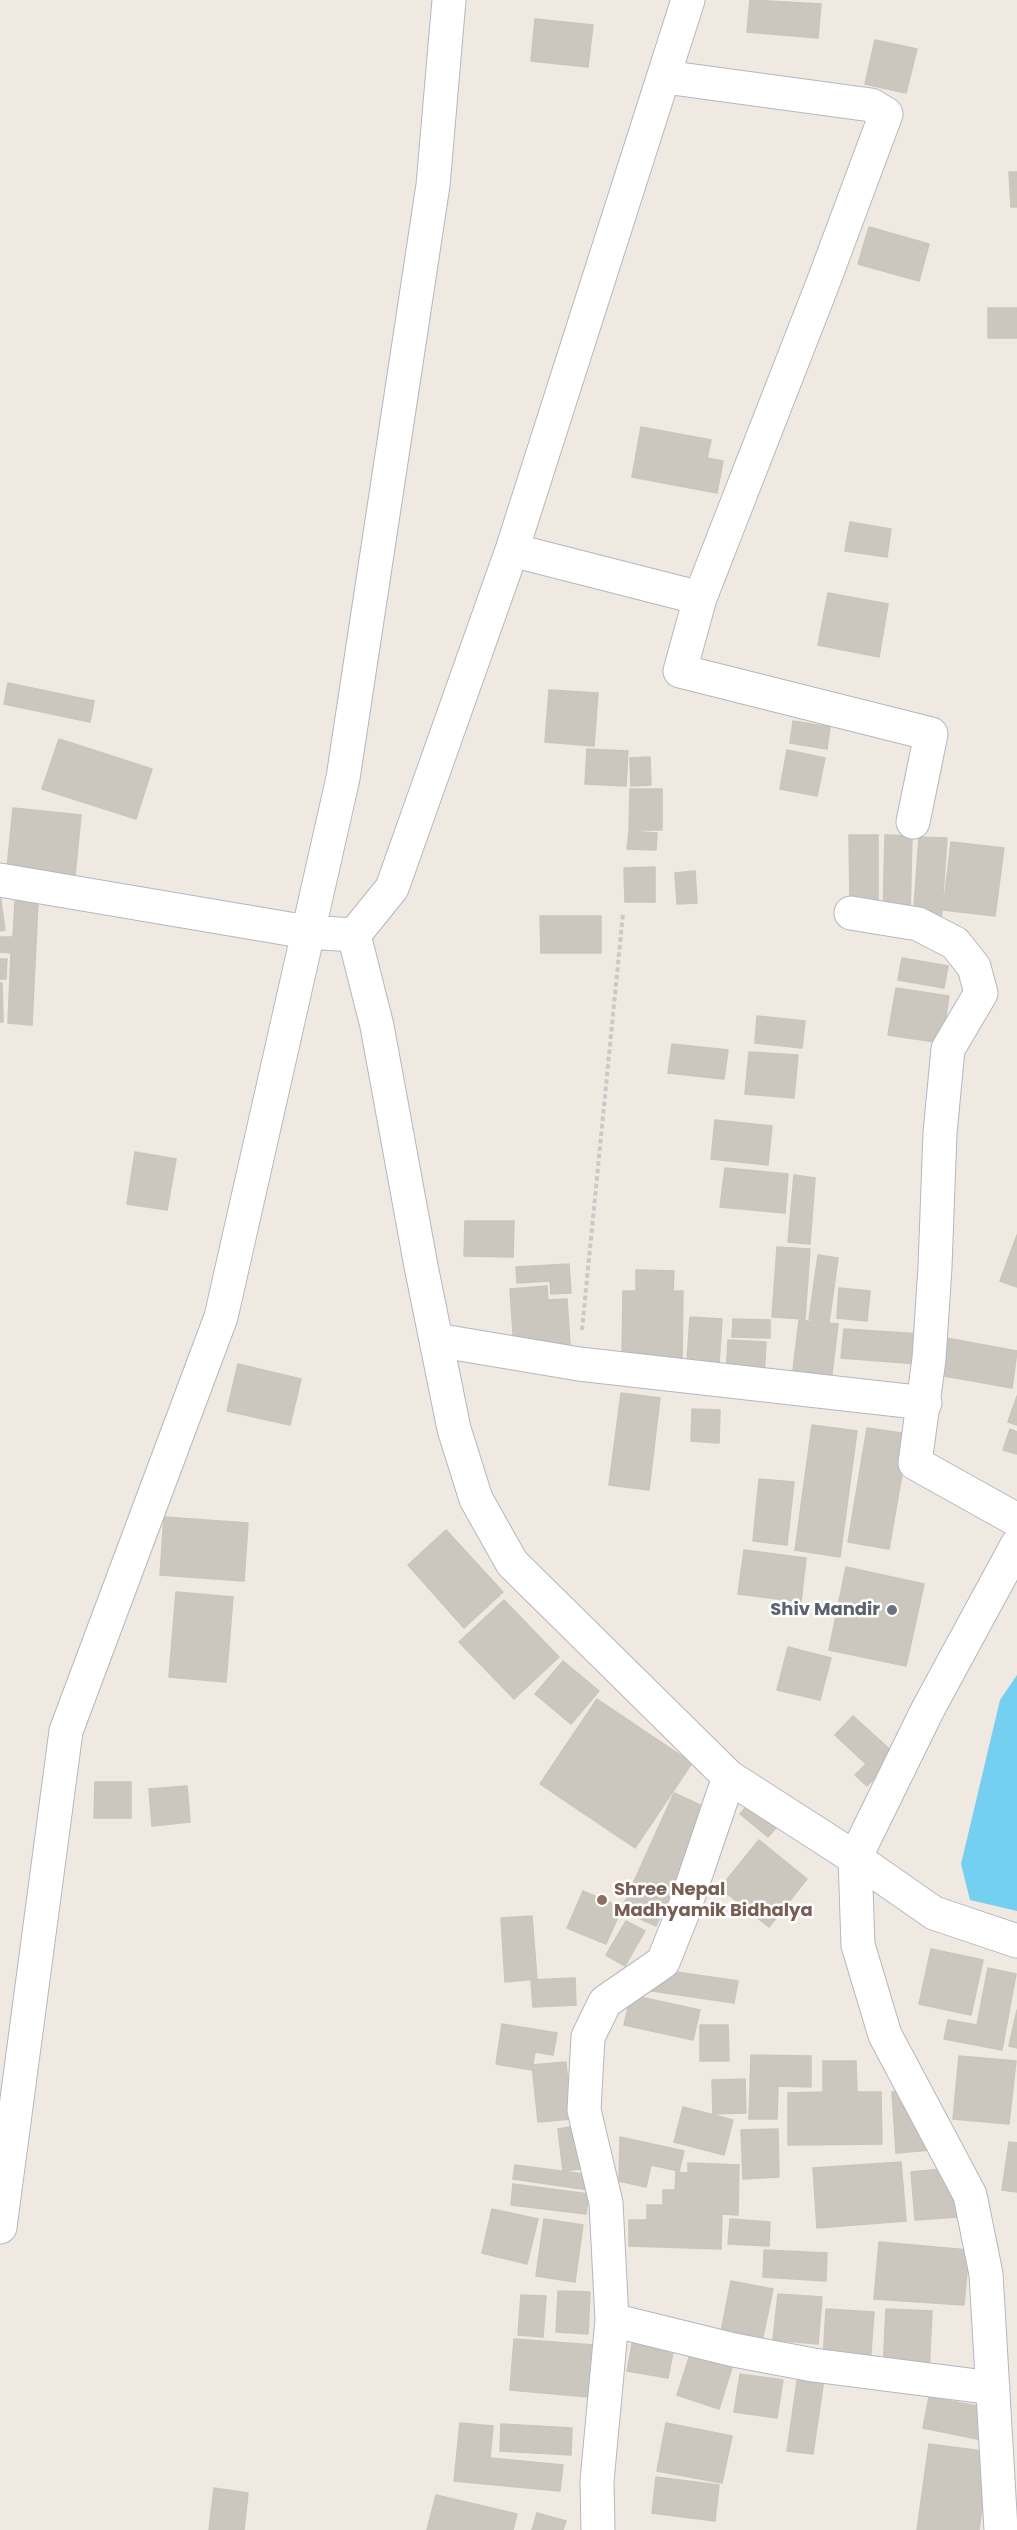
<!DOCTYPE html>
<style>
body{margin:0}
canvas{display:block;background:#efe9e1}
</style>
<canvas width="1017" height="2530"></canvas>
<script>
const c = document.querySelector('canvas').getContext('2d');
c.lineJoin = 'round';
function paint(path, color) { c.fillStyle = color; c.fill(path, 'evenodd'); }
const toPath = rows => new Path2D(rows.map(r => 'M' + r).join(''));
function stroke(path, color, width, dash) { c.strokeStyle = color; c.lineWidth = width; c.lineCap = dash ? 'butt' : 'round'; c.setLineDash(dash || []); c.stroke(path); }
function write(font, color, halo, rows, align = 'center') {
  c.font = font + ' Poppins,sans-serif'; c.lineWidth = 5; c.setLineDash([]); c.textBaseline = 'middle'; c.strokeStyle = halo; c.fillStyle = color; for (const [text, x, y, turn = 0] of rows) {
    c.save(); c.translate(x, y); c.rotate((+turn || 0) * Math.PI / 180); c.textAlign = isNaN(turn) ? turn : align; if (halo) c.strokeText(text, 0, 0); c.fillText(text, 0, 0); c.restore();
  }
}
paint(toPath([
 [1017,1675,1017,1911,970,1900,961,1864,1000,1700]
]), '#75cff0');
const building = toPath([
 [750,0,821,4,818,38,747,32,750,0],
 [535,19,593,25,588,67,531,61,535,19],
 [875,40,917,49,906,93,865,84,875,40],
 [1009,172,1017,172,1017,207,1011,207,1009,172],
 [869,227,929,244,919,281,858,264,869,227],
 [988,308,1017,308,1017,338,988,338,988,308],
 [641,427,711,440,707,458,723,461,717,493,632,477,641,427],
 [850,522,891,529,887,557,845,551,850,522],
 [828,593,888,604,879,657,818,645,828,593],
 [8,683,94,701,90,722,4,704,8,683],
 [549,690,598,693,594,746,545,742,549,690],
 [793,721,830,727,827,749,790,743,793,721],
 [59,739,152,769,136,819,42,789,59,739],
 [587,749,628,751,626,786,585,784,587,749],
 [787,750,825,758,817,796,780,789,787,750],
 [650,757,651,785,631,786,630,758,650,757],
 [630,789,662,789,662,830,629,830,630,789],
 [13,808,81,815,75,876,7,869,13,808],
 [629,831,657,833,656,850,627,849,629,831],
 [849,835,878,835,878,903,850,904,849,835],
 [885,835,912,836,910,917,883,917,885,835],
 [919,837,947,838,941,923,913,921,919,837],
 [951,842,1004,848,995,916,943,910,951,842],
 [655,867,655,902,625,902,624,868,655,867],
 [695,871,697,903,677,904,675,873,695,871],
 [0,894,5,930,0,931,0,894],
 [15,901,38,902,32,1025,8,1023,11,953,0,952,0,937,13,937,15,901],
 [540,916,601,916,601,953,541,953,540,916],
 [902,958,948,966,944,988,898,980,902,958],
 [0,959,7,959,6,979,0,979,0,959],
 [0,983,2,983,3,1022,0,1022,0,983],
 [896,988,949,996,942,1043,888,1035,896,988],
 [757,1016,805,1021,802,1048,755,1043,757,1016],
 [672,1044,728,1050,724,1079,668,1073,672,1044],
 [749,1052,798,1055,794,1098,745,1094,749,1052],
 [715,1120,772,1126,768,1165,711,1159,715,1120],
 [135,1152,176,1159,167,1210,127,1204,135,1152],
 [725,1168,788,1174,785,1213,720,1207,725,1168],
 [794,1175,815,1178,810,1244,788,1242,794,1175],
 [465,1221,514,1221,513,1257,464,1256,465,1221],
 [1017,1235,1017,1287,1000,1281,1017,1235],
 [777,1247,810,1249,805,1319,772,1317,777,1247],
 [818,1255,838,1258,829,1323,809,1319,818,1255],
 [569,1264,571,1293,551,1294,550,1281,517,1283,516,1267,569,1264],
 [636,1270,674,1271,673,1291,683,1291,682,1362,622,1361,623,1291,636,1291,636,1270],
 [547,1286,548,1300,567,1299,570,1345,514,1349,510,1289,547,1286],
 [839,1288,870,1291,867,1321,837,1318,839,1288],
 [690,1317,722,1319,719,1365,687,1362,690,1317],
 [733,1319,770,1320,770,1338,732,1337,733,1319],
 [799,1320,838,1324,830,1391,791,1387,799,1320],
 [844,1329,921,1334,918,1364,841,1358,844,1329],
 [946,1338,1017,1351,1012,1388,939,1375,946,1338],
 [728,1340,766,1342,764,1377,726,1375,728,1340],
 [238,1364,301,1379,290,1425,227,1411,238,1364],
 [621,1393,660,1398,649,1490,609,1485,621,1393],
 [1017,1396,1017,1425,1008,1422,1017,1396],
 [692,1409,720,1410,719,1443,691,1441,692,1409],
 [812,1425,857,1431,840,1557,795,1550,812,1425],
 [867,1428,909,1434,889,1549,848,1542,867,1428],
 [1010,1429,1017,1432,1017,1454,1003,1450,1010,1429],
 [759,1479,794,1482,787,1545,753,1541,759,1479],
 [164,1517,248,1523,244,1581,160,1575,164,1517],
 [446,1530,503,1592,464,1628,408,1565,446,1530],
 [744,1550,806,1558,801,1602,738,1594,744,1550],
 [846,1567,924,1584,906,1666,829,1650,846,1567],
 [176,1592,233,1597,226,1682,169,1677,176,1592],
 [504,1600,559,1657,514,1699,459,1642,504,1600],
 [788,1647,831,1658,820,1700,777,1690,788,1647],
 [563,1661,599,1691,571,1724,535,1694,563,1661],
 [597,1699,692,1763,635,1848,540,1784,597,1699],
 [853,1716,896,1755,867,1786,855,1775,866,1764,835,1735,853,1716],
 [95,1782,131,1782,131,1818,94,1818,95,1782],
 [187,1786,190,1822,152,1826,149,1789,187,1786],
 [674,1793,709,1809,656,1926,621,1910,674,1793],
 [752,1800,780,1823,768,1837,740,1814,752,1800],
 [759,1840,807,1879,769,1927,720,1888,759,1840],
 [583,1891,622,1908,606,1944,567,1928,583,1891],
 [532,1916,537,1979,505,1982,501,1918,532,1916],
 [626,1921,645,1931,625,1966,606,1955,626,1921],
 [931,1949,983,1960,971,2015,919,2004,931,1949],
 [988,1968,1016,1974,1002,2050,944,2039,948,2020,977,2025,988,1968],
 [656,1969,738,1981,734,2003,652,1991,656,1969],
 [575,1978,576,2005,533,2007,531,1980,575,1978],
 [631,1995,700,2010,693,2040,624,2025,631,1995],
 [1017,2010,1017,2048,1009,2046,1017,2010],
 [502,2024,557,2033,553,2055,535,2052,532,2070,496,2064,502,2024],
 [700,2025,728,2025,729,2061,700,2061,700,2025],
 [751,2055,811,2056,811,2087,778,2086,777,2119,749,2119,751,2055],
 [959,2056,1016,2061,1009,2124,953,2119,959,2056],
 [823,2061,856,2061,857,2092,881,2092,882,2144,788,2145,788,2093,823,2092,823,2061],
 [566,2062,571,2119,538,2122,532,2065,566,2062],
 [745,2079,746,2113,713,2114,712,2080,745,2079],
 [902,2090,931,2150,896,2153,892,2092,902,2090],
 [683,2107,733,2120,724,2155,674,2142,683,2107],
 [583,2125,589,2168,563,2171,558,2129,583,2125],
 [778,2129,779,2177,743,2179,741,2130,778,2129],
 [620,2137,684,2151,679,2171,651,2165,646,2187,619,2181,620,2137],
 [1009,2142,1017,2143,1017,2192,1002,2190,1009,2142],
 [901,2162,906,2221,817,2228,813,2168,901,2162],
 [688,2163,739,2165,738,2215,722,2214,721,2249,629,2246,629,2220,647,2220,647,2205,663,2205,663,2190,675,2190,676,2172,688,2173,688,2163],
 [515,2165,591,2175,589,2190,513,2179,515,2165],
 [952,2168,957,2217,915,2220,911,2172,952,2168],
 [513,2184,589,2194,586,2214,511,2205,513,2184],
 [492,2209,538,2219,527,2264,482,2253,492,2209],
 [544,2219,583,2225,575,2282,536,2276,544,2219],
 [730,2219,770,2222,769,2246,728,2244,730,2219],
 [879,2242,969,2250,964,2305,874,2299,879,2242],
 [764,2250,827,2253,826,2281,763,2277,764,2250],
 [731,2281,773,2289,761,2346,720,2337,731,2281],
 [558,2291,590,2292,588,2334,556,2332,558,2291],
 [778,2294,822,2297,818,2344,773,2340,778,2294],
 [521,2295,546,2296,543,2337,518,2335,521,2295],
 [826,2309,874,2312,870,2365,823,2361,826,2309],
 [886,2309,932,2311,929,2373,883,2371,886,2309],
 [634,2334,675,2342,668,2378,627,2371,634,2334],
 [514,2339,594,2345,589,2397,510,2390,514,2339],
 [693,2345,735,2358,719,2409,677,2395,693,2345],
 [740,2374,783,2380,777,2418,734,2412,740,2374],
 [798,2375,824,2379,813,2454,787,2451,798,2375],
 [929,2397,993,2409,987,2441,923,2428,929,2397],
 [460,2423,493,2426,490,2458,563,2465,560,2491,454,2481,460,2423],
 [666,2423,732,2436,722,2483,657,2471,666,2423],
 [501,2424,572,2428,571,2455,500,2451,501,2424],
 [929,2444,990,2452,979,2530,917,2530,929,2444],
 [656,2477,719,2485,715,2521,652,2513,656,2477],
 [214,2488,248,2493,244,2530,209,2530,214,2488],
 [436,2495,517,2514,513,2530,427,2530,436,2495],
 [537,2513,566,2521,563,2530,532,2530,537,2513]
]);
paint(building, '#cbc7bf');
stroke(building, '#cbc5ba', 1.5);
const minor = toPath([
 [665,77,871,105,886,114,823,283,700,598,680,671,931,734,913,822],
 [512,550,700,598],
 [0,880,307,932,354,935,392,888,512,550,688,0],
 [851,913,918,924,955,943,974,967,981,993,948,1049,940,1133,935,1267,929,1359,915,1463,1017,1520],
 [354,935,377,1026,421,1266,454,1429,476,1499,512,1563,729,1777,855,1858,934,1913,1017,1941],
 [436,1340,579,1364,925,1403],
 [0,2227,66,1731,221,1317,343,778,433,185,449,0],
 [612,2320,734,2350,813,2365,993,2388],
 [598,2530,597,2481,612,2320,606,2203,584,2110,588,2037,605,2002,663,1962,683,1912,729,1777],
 [1001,2530,986,2274,970,2195,885,2035,858,1945,855,1858,928,1709,1017,1545]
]);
stroke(minor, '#b4b7c1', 35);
stroke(toPath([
 [582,1330,623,913]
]), '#c9c9c9', 4, [4.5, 3]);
stroke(minor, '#fff', 33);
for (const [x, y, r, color] of [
 [892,1610,6,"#6b7280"],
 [602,1900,6,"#8d6e63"]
]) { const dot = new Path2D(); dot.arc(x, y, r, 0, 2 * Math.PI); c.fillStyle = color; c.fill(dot); stroke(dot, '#fff', 2); }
write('bold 18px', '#5b616d', '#fff', [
 ["Shiv Mandir",880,1610]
], 'right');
write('bold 18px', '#785e54', '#fff', [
 ["Shree Nepal",614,1890],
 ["Madhyamik Bidhalya",614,1911]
], 'left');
</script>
